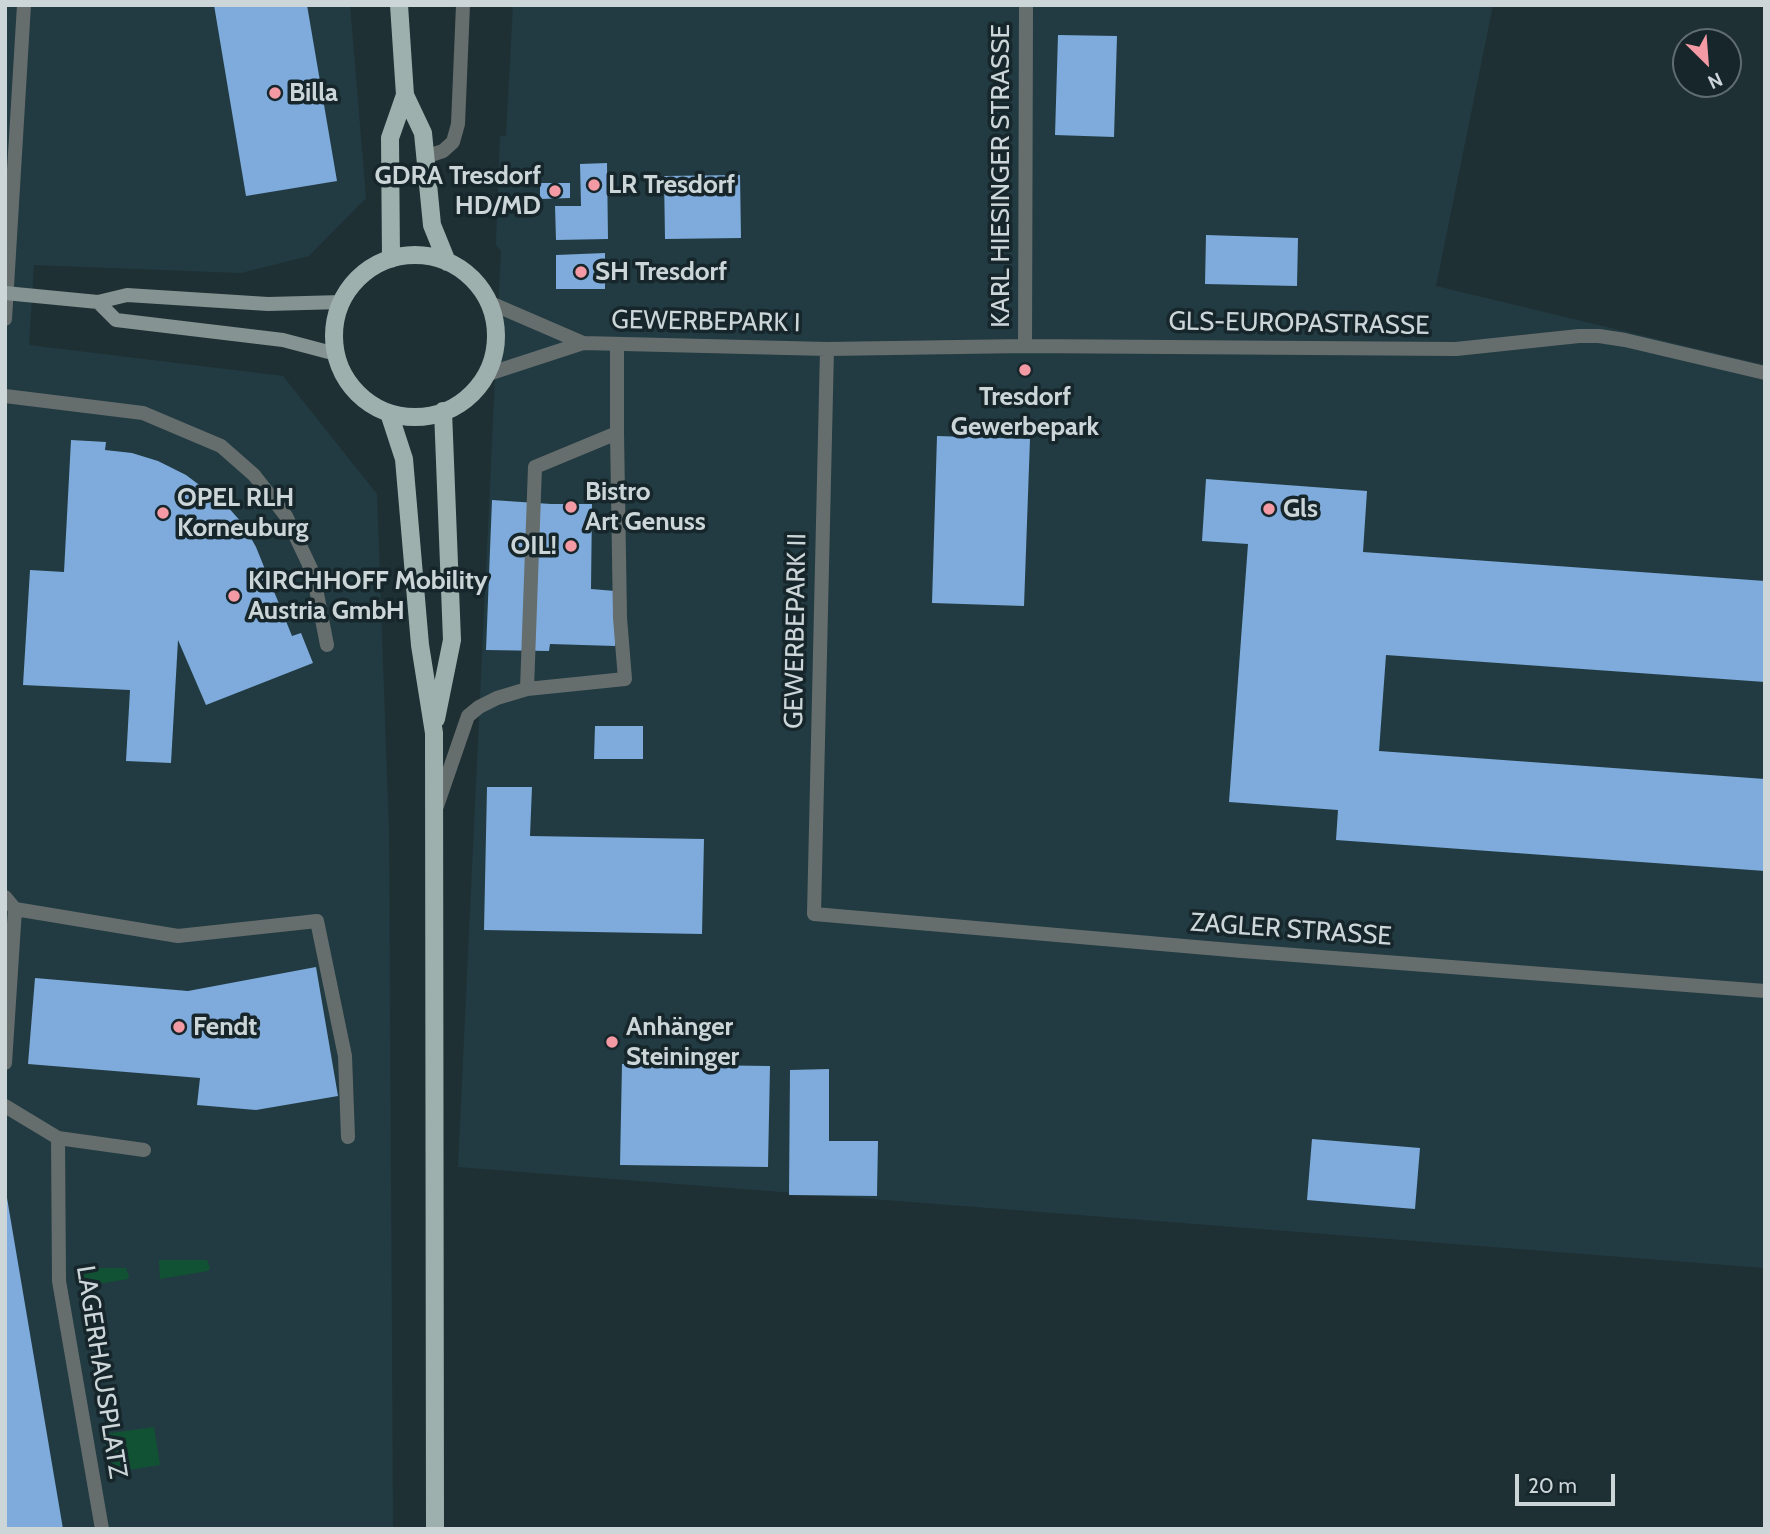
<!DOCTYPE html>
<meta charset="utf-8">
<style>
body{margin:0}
#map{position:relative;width:1770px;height:1534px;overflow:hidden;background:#1f3035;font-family:Cabin,sans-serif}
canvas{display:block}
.frame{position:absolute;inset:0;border:7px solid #ccd6d9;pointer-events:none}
.north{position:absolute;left:1672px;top:28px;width:70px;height:70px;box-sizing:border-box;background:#16262b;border:2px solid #5f6c71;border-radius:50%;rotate:155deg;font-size:19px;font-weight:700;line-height:28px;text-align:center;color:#ccd6d9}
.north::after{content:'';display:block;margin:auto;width:24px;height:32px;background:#f49aa4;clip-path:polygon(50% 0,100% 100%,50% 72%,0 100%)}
.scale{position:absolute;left:1515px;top:1474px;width:100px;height:32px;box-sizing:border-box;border:4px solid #ccd6d9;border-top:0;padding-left:9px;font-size:21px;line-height:24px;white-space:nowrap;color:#ccd6d9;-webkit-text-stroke:5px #16262b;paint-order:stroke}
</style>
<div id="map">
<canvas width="1770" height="1534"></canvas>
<div class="frame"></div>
<div class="north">N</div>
<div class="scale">20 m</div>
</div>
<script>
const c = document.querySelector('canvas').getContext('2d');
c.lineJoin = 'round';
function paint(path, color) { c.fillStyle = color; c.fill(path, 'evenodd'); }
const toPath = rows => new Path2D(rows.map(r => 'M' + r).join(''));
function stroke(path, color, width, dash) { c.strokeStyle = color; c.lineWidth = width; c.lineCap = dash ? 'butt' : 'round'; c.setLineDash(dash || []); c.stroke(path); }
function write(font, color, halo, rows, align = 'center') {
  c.font = font + ' Cabin,sans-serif'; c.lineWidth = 7; c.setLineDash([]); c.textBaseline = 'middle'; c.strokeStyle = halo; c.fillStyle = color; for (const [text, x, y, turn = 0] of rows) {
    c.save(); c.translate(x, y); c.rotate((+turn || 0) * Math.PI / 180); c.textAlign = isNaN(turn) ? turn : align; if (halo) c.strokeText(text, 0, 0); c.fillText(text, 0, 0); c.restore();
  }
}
paint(toPath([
 [5,5,350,5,366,198,309,256,241,273,34,265,29,345,283,376,377,494,389,834,393,1529,5,1529],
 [513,5,1493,5,1436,286,1765,365,1765,1268,458,1167,501,251,496,245,500,136,506,136]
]), '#223b42');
paint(toPath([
 [159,1260,207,1260,210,1268,208,1271,160,1279],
 [79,1268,126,1268,129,1276,128,1279,80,1287],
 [154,1427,160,1465,110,1473,104,1434]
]), '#125234');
paint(toPath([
 [214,5,307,5,337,181,246,196],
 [1058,35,1117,36,1114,137,1055,135],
 [607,163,608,239,556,240,555,206,581,206,580,164],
 [740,175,741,238,665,239,664,176],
 [540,183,570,183,570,198,540,199],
 [1206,235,1298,238,1297,286,1205,284],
 [605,253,605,289,556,289,556,255],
 [937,436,1030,439,1024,606,932,603],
 [71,440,106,442,105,450,132,453,158,461,186,475,226,505,243,524,256,547,292,636,301,633,313,663,206,705,178,640,171,763,126,761,130,690,23,685,30,570,64,572],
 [1206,479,1367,491,1363,552,1765,581,1765,682,1386,655,1379,751,1765,779,1765,871,1336,840,1338,810,1229,802,1248,544,1202,541],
 [492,500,551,504,592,504,591,589,615,591,615,646,550,644,549,651,486,650],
 [595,726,643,726,643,759,594,759],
 [487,787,532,787,530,836,704,839,702,934,484,930],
 [316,967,338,1096,256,1110,197,1105,200,1078,28,1064,35,978,188,991],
 [622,1064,770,1066,768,1167,620,1165],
 [829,1069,829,1141,878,1141,877,1196,789,1195,790,1070],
 [1312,1139,1420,1148,1415,1209,1307,1200],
 [5,1198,7,1198,63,1529,5,1529]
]), '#7eabdb');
stroke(toPath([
 [425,157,443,151,453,142,458,124,463,5],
 [5,396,143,413,221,446,254,475,286,516,313,573,327,645],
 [527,689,535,467,617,433,617,344],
 [437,806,468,716,479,707,497,698,527,689,625,679,620,618,617,433],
 [5,897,15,909,5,1063],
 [15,909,178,936,317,921,345,1056,348,1137],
 [5,1106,58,1138,144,1150],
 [58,1138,59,1281,102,1529]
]), '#666e6d', 14);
stroke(toPath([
 [488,302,583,343],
 [5,319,24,5],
 [1025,346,1026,5],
 [827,349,814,914,1242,951,1765,991],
 [485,375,583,343,827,349,1025,346,1456,349,1579,336,1599,336,1625,340,1765,373]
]), '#666e6d', 14);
stroke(toPath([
 [5,293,98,302,127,295,268,304,342,302],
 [98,302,116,320,283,340,336,354]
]), '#859392', 14);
stroke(toPath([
 [405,95,423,133,432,225,447,262],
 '334 336a81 81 0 1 1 162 0a81 81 0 1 1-162 0Z',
 [391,259,390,138,405,95,399,5],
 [389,413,404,459,420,645,434,733,435,1529],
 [436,719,452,640,443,411]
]), '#9eb0ae', 18);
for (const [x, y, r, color] of [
 [275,93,7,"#f49aa4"],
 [594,185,7,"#f49aa4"],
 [555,191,7,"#f49aa4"],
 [581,272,7,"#f49aa4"],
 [1025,370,7,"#f49aa4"],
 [571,507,7,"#f49aa4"],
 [1269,509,7,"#f49aa4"],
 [163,513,7,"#f49aa4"],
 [571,546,7,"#f49aa4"],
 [234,596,7,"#f49aa4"],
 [179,1027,7,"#f49aa4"],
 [612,1042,7,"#f49aa4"]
]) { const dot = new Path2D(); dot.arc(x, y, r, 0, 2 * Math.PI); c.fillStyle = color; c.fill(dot); stroke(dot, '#16262b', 2.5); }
write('bold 26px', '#ccd6d9', '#16262b', [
 ["Billa",289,93],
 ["GDRA Tresdorf",541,176,"right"],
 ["HD/MD",541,206,"right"],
 ["LR Tresdorf",608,185],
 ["SH Tresdorf",595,272],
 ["Tresdorf",1025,397,"center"],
 ["Gewerbepark",1025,427,"center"],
 ["Bistro",585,492],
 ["Art Genuss",585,522],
 ["OPEL RLH",177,498],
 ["Korneuburg",177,528],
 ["Gls",1283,509],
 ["OIL!",557,546,"right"],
 ["KIRCHHOFF Mobility",248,581],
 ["Austria GmbH",248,611],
 ["Fendt",193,1027],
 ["Anhänger",626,1027],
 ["Steininger",626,1057]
], 'left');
write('26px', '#ccd6d9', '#16262b', [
 ["KARL HIESINGER STRASSE",1001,176,-90],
 ["GEWERBEPARK I",706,322,1],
 ["GLS-EUROPASTRASSE",1299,324,1],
 ["GEWERBEPARK II",796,631,-89],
 ["ZAGLER STRASSE",1291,930,4],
 ["LAGERHAUSPLATZ",101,1372,81]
]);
</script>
